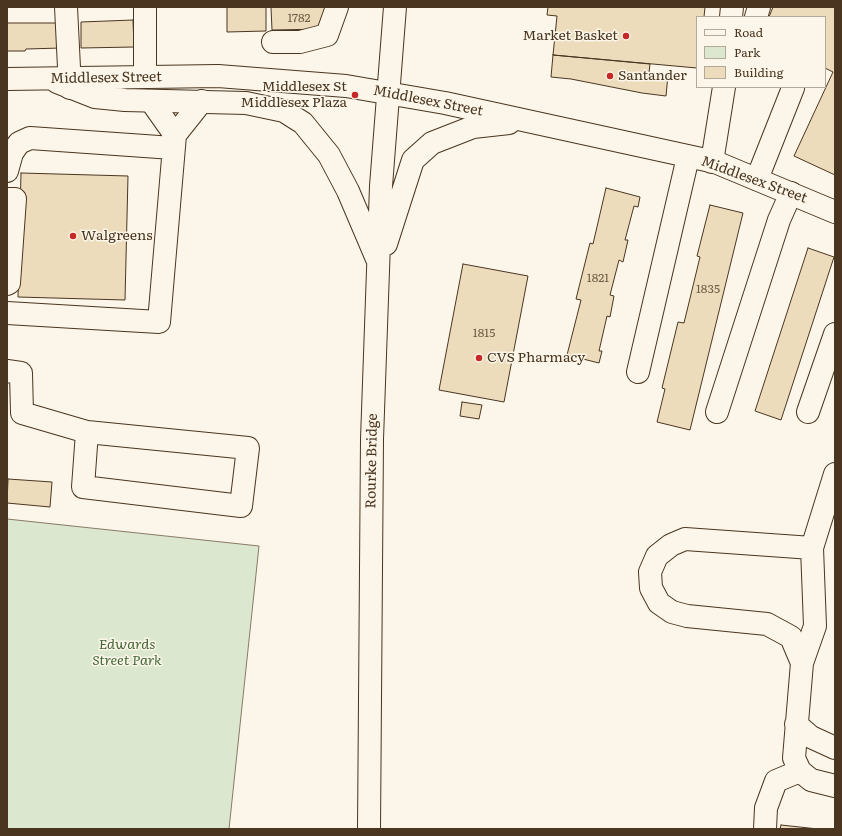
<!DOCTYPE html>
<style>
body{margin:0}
#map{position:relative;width:842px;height:836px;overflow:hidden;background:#fbf6e9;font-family:Literata,serif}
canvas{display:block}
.frame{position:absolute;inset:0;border:8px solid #4a3520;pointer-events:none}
.legend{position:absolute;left:696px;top:16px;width:130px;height:72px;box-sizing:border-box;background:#fbf6e9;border:1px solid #b4a999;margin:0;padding:5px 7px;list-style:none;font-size:12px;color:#4a3520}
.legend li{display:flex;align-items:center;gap:8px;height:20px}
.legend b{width:20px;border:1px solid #b4a999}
</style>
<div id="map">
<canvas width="842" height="836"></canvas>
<div class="frame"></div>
<ul class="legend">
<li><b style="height:5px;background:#fbf6e9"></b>Road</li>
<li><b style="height:11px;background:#dce7d0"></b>Park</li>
<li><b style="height:11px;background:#ecdcbc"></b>Building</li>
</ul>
</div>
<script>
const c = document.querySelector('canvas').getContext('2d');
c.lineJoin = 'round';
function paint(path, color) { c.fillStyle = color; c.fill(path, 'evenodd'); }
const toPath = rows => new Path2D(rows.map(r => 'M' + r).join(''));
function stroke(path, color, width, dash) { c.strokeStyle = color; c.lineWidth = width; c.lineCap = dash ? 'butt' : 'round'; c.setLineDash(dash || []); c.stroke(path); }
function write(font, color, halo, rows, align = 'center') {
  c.font = font + ' Literata,serif'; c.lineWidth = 3; c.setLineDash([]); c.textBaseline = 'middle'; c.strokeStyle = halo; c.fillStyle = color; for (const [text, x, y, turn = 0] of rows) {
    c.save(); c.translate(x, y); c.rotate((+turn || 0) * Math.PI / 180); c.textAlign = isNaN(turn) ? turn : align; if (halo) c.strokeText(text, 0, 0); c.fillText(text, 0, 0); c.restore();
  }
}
const green = toPath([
 [7,519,259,546,229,829,7,829,7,519]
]);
paint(green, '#dce7d0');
stroke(green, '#887966', 1);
const building = toPath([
 [227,7,266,7,266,31,227,32,227,7],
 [271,7,325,7,326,29,272,30,271,7],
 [548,7,705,7,704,17,697,17,697,68,553,55,557,16,547,15,548,7],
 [773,7,835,7,835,175,794,156,833,72,825,68,825,17,769,17,773,7],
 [133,20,134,47,81,48,81,22,133,20],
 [7,23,61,23,61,48,26,49,25,51,7,51,7,23],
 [553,55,650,64,649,73,668,75,666,96,642,93,571,79,551,77,553,55],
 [21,173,128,176,125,300,18,297,21,173],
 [606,188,640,197,638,207,634,206,625,240,628,240,623,262,619,260,610,295,614,296,610,317,607,316,599,351,602,351,599,363,567,355,581,300,576,299,590,243,593,244,606,188],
 [710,205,743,213,690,430,657,422,665,389,662,388,678,322,684,323,700,257,697,256,710,205],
 [808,248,834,257,781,420,755,411,808,248],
 [463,264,528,276,504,402,439,390,463,264],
 [462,402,482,405,479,419,460,416,462,402],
 [8,479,52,482,50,507,7,503,8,479],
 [781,825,818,829,780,829,781,825]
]);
paint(building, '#ecdcbc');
stroke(building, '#4a3520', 1);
const minor = toPath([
 [66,7,70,88],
 [145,7,145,77],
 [731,17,732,7],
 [756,17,759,7],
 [273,42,300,42,327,35,337,7],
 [151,101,175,135],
 [712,162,724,87],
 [7,171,12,153,19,143,30,138,173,148],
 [757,179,793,88,792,87],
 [7,199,15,199,9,283,7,284],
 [7,313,159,322,175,135,202,101],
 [7,371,21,373,22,413,87,432,248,448,241,506,83,487,87,432],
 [638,372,688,157],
 [717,412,779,220,791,193],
 [808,412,835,334],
 [835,474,812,548,815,626,802,663,794,758,800,771,811,780,835,786],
 [802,663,791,637,767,624,687,616,672,612,659,603,651,588,650,572,657,556,671,545,685,539,812,548],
 [796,724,811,737,835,748],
 [765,829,766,808,776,781,800,771]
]);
const major = toPath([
 [7,79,218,76,346,86,445,103,715,162,835,212],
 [57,82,95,97,125,100,246,103,284,111,303,123,329,155,348,191,377,259],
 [386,244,413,160,432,143,473,127,509,123],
 [369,829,372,439,381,186,395,7]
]);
stroke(minor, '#4a3520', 24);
stroke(major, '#4a3520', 24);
stroke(minor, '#fbf6e9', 22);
stroke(major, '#fbf6e9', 22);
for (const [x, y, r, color] of [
 [626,36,4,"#c62828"],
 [610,76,4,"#c62828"],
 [355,95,4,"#c62828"],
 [73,236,4,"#c62828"],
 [479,358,4,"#c62828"]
]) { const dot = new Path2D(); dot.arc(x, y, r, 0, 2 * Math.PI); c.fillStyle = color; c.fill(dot); stroke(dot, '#fbf6e9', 1.5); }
write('12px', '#725f47', null, [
 ["1782",299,18],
 ["1821",598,278],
 ["1835",708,289],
 ["1815",484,333]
]);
write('14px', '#4a3520', '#fbf6e9', [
 ["Market Basket",618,36,"right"],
 ["Santander",618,76],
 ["Middlesex St",347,87,"right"],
 ["Middlesex Plaza",347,103,"right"],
 ["Walgreens",81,236],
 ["CVS Pharmacy",487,358]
], 'left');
write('14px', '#4a3520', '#fbf6e9', [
 ["Middlesex Street",106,78,-1],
 ["Middlesex Street",428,101,11],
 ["Middlesex Street",754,180,20],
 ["Rourke Bridge",372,461,-89]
]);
write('italic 14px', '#436837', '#fbf6e9', [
 ["Edwards",127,645],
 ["Street Park",127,661]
]);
</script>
